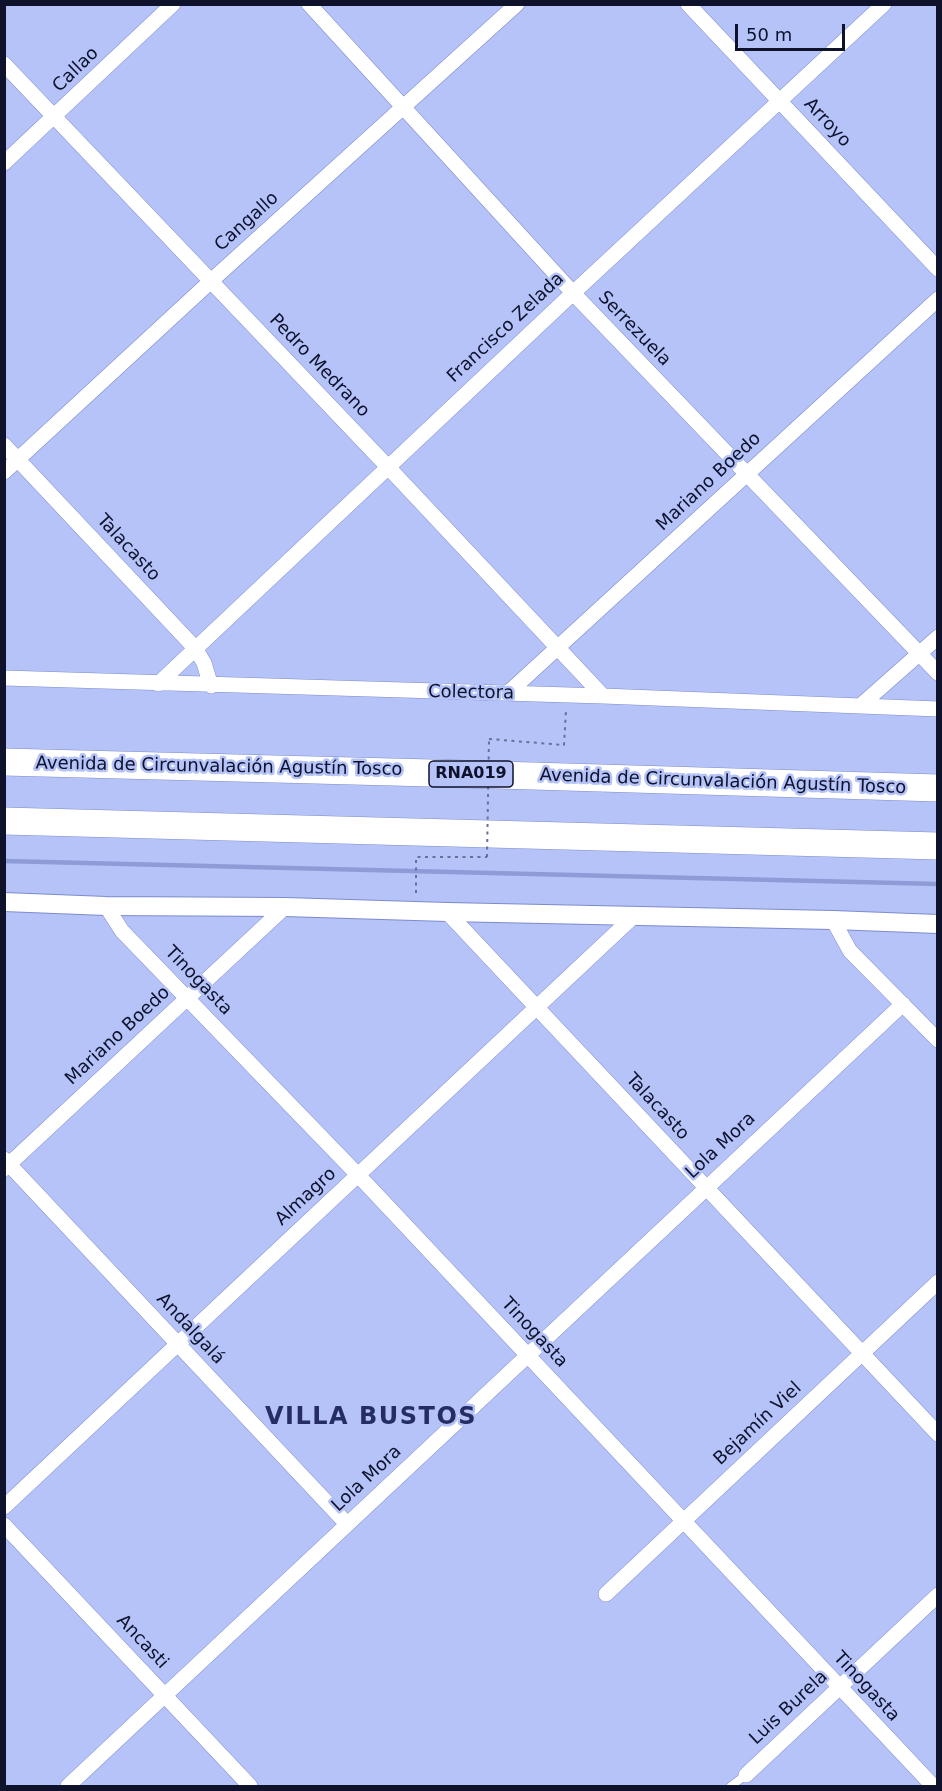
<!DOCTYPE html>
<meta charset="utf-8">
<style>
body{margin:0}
#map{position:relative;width:942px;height:1791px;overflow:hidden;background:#b5c3f9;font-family:"DejaVu Sans",sans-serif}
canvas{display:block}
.frame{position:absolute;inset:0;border:6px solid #0e122b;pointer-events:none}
.scale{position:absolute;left:735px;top:24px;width:110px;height:27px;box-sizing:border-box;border:3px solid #0e122b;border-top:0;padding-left:8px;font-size:18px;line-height:21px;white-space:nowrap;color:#0e122b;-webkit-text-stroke:4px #b5c3f9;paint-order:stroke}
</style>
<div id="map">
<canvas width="942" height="1791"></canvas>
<div class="frame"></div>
<div class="scale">50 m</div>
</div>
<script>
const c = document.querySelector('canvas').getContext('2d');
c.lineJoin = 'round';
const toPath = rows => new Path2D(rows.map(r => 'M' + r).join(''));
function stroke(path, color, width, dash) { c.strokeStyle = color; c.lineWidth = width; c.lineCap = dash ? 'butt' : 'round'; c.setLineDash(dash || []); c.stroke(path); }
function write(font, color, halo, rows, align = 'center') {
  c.font = font + ' "DejaVu Sans",sans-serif'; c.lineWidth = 5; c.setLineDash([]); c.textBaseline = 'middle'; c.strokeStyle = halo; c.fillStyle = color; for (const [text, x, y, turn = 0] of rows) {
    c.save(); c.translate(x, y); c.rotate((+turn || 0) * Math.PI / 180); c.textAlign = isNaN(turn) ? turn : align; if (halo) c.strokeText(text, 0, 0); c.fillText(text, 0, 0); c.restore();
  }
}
stroke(toPath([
 [4,861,938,884]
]), '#8d9bd6', 4.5);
const service = toPath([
 [731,1786,746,1775]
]);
const minor = toPath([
 [309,4,573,293,938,673],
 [688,4,938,269],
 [4,64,388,467,603,696],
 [4,163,173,4],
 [4,445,195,648,204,663,211,686],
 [4,472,211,281,517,4],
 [4,678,603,696,938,709],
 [158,684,573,293,884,4],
 [508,693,938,299],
 [860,706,938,637],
 [106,906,122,931,358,1175,933,1786],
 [447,912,938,1434],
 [833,920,850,951,938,1040],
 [4,1159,347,1524],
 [4,1169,285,907],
 [4,1507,634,916],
 [4,1525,250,1786],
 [606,1594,938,1282],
 [746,1775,938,1595],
 [68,1786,903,1004]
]);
const tertiary = toPath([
 [4,902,106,906,285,907,447,912,833,920,938,924]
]);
const motorway = toPath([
 [4,762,431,773,938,788],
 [4,821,938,846]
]);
stroke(service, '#7d8bcc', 9);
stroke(minor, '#7d8bcc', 16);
stroke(tertiary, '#7d8bcc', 20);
stroke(motorway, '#7d8bcc', 28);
stroke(toPath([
 [489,739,564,745,566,710],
 [416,893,416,857,487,857]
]), '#667098', 2, [3, 4.5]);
stroke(service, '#fff', 8);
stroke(minor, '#fff', 15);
stroke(tertiary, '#fff', 18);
stroke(motorway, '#fff', 27);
stroke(toPath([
 [487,857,489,739]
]), '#667098', 2, [3, 4.5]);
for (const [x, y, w] of [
 [471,774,84]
]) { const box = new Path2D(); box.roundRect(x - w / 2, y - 13, w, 26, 4.5); c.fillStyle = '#b5c3f9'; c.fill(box); stroke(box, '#0e122b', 1.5); }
write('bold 16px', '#0e122b', null, [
 ["RNA019",471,774]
]);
write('18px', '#0e122b', '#b5c3f9', [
 ["Callao",76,70,-44],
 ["Arroyo",827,123,47],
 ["Cangallo",247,222,-42],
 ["Francisco Zelada",506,328,-43],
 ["Serrezuela",634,329,46],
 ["Pedro Medrano",319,366,46],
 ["Mariano Boedo",709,482,-43],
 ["Talacasto",128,548,47],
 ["Colectora",471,693,1],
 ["Avenida de Circunvalación Agustín Tosco",219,767,1],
 ["Avenida de Circunvalación Agustín Tosco",723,782,2],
 ["Tinogasta",198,981,46],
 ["Mariano Boedo",118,1036,-43],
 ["Talacasto",657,1107,47],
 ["Lola Mora",721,1146,-43],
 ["Almagro",306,1197,-43],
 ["Andalgalá",190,1329,47],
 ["Tinogasta",534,1333,47],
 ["Bejamín Viel",758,1424,-43],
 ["Lola Mora",367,1479,-43],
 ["Ancasti",142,1642,47],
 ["Tinogasta",866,1687,47],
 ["Luis Burela",789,1708,-43]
]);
c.letterSpacing = '1.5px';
write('bold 24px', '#252d64', '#b5c3f9', [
 ["VILLA BUSTOS",371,1418]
]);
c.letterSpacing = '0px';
</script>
